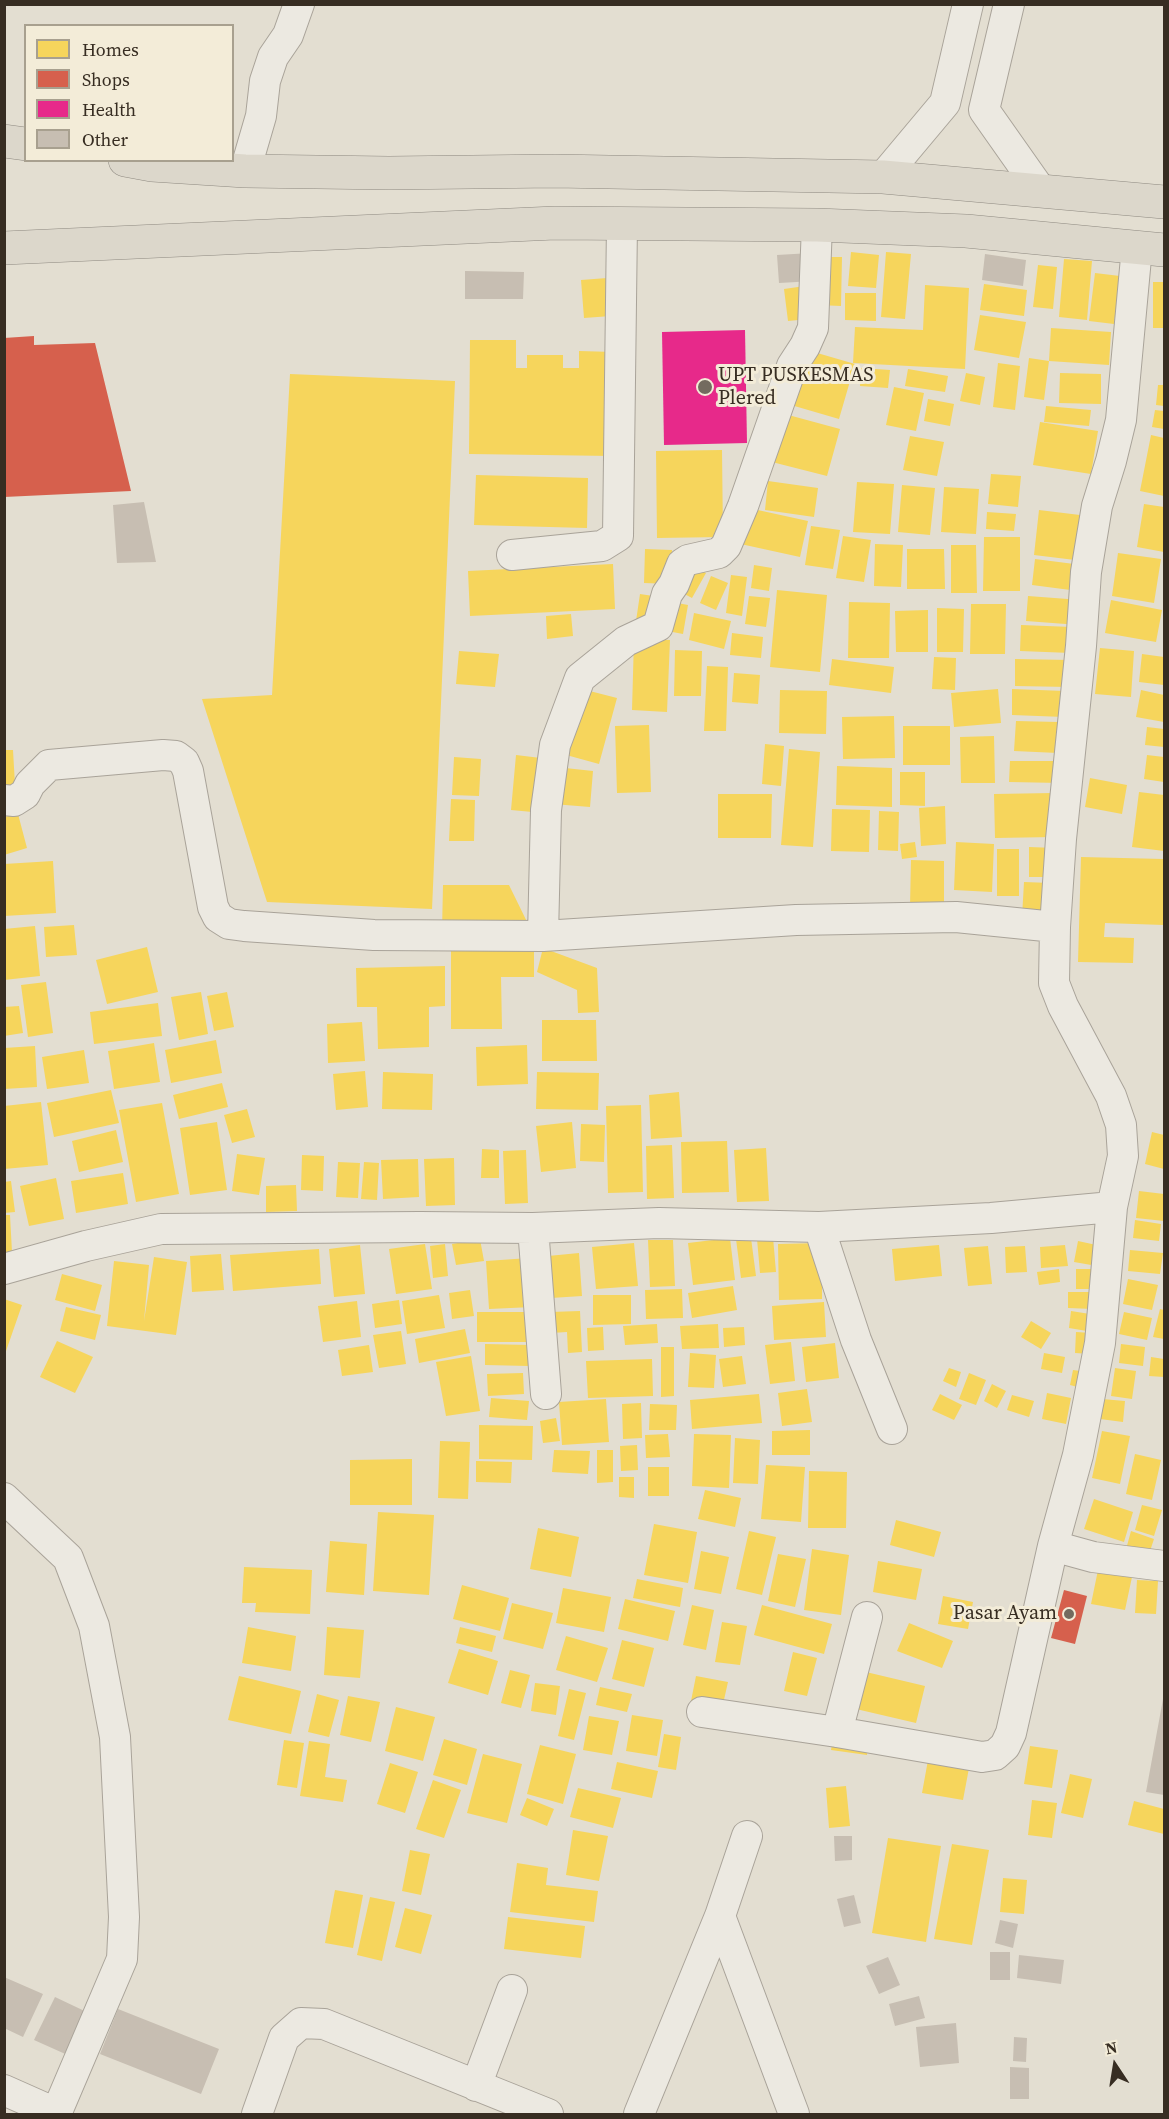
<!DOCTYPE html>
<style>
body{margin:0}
#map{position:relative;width:1169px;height:2119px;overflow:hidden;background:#e3ded1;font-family:"Source Serif 4",serif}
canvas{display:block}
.frame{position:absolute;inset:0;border:6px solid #372d22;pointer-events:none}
.legend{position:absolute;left:24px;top:24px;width:210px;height:138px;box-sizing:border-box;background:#f3ecd8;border:2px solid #a8a08f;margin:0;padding:8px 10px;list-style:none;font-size:18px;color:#372d22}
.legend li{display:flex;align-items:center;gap:12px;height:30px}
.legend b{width:30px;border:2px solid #a8a08f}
.north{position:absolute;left:1085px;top:2035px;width:60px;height:60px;-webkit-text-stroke:4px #f3ecd8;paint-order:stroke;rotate:348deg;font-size:16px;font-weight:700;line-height:24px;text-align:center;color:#372d22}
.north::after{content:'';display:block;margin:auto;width:21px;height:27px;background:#372d22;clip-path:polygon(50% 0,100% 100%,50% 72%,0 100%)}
</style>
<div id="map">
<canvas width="1169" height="2119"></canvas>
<div class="frame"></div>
<ul class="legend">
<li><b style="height:16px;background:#f6d55c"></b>Homes</li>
<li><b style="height:16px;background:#d6604d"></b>Shops</li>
<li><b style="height:16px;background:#e7298a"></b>Health</li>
<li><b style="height:16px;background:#c7beb2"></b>Other</li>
</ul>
<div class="north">N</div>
</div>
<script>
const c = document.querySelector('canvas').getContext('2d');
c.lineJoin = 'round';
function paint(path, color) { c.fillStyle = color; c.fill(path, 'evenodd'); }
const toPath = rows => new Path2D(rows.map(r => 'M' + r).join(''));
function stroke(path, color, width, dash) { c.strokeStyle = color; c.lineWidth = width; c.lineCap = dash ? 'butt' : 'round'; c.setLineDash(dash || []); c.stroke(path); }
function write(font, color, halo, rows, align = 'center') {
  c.font = font + ' "Source Serif 4",serif'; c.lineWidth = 6; c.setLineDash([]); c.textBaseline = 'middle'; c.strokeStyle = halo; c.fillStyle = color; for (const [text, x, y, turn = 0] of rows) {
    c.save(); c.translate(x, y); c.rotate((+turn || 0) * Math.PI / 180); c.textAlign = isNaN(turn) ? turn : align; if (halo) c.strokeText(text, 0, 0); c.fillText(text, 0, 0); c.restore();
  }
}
paint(toPath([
 [851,252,879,255,876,288,848,286],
 [886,252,911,254,905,319,881,317],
 [820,257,842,257,841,306,818,305],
 [1064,259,1092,261,1087,320,1059,317],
 [1038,265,1057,267,1053,309,1033,307],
 [1095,273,1120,276,1114,324,1089,321],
 [607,278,611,316,584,318,581,280],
 [1153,282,1164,282,1164,328,1153,328],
 [984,284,1027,290,1024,316,980,310],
 [925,285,969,288,965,369,853,363,855,327,923,330],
 [805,286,809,319,788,321,784,289],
 [845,293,876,293,876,321,845,320],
 [980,315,1026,322,1019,358,974,350],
 [1051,328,1111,332,1109,365,1049,361],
 [470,340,516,340,516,368,527,368,527,355,563,355,563,368,579,368,579,351,614,352,613,456,469,454],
 [807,350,855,364,839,419,791,405],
 [1029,358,1049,361,1044,400,1024,397],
 [998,363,1020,366,1015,410,993,407],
 [861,368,890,370,888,388,860,386],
 [908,369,948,376,945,392,905,386],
 [966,373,985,377,980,405,960,401],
 [1060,373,1101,374,1101,404,1059,403],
 [290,374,455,381,432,909,267,902,202,699,272,695],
 [1158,385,1164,385,1164,406,1156,405],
 [894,387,924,393,916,431,886,425],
 [928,399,954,404,950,426,924,421],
 [1046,406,1091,410,1089,426,1044,422],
 [1155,410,1164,411,1164,429,1152,427],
 [781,413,840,429,827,476,768,461],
 [1040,422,1098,431,1091,474,1033,465],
 [1151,435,1164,438,1164,496,1140,491],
 [910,436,944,442,937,476,903,470],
 [722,450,723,537,657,538,656,451],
 [991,474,1021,476,1018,507,988,504],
 [476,475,588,478,587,528,474,525],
 [768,481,818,488,814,517,765,510],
 [857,482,894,484,890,534,853,532],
 [902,485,935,488,930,535,898,532],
 [944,487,979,489,976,534,941,532],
 [1144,504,1164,507,1164,552,1137,547],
 [744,507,808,521,800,557,736,543],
 [1039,510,1080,515,1075,560,1034,555],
 [987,512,1016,514,1014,531,986,529],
 [811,526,840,530,833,569,805,565],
 [843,536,871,540,864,582,836,578],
 [984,537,1020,537,1020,591,983,591],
 [875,544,903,545,901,587,874,586],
 [951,545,976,545,977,593,951,593],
 [645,549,672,550,671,584,644,583],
 [907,549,944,549,945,589,907,589],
 [1118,553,1161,559,1154,603,1112,596],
 [1035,559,1082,565,1078,591,1032,585],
 [613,564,615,609,470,616,468,571],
 [689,564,706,573,692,598,675,589],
 [754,565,772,568,769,591,751,588],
 [731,575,747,577,742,616,726,613],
 [711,576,728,583,716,610,700,603],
 [777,590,827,595,820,672,770,667],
 [640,594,660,597,656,623,636,621],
 [749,596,770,598,766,627,745,624],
 [1028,596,1081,600,1079,625,1026,621],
 [1111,600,1162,610,1156,642,1105,633],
 [667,601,688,605,683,634,662,630],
 [849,602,890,603,889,658,848,658],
 [971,604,1006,604,1005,654,970,654],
 [937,608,964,609,963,652,937,652],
 [928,610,928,652,896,652,895,611],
 [694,613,731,621,724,649,689,640],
 [571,614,573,636,547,639,546,616],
 [1021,625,1072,627,1071,653,1020,651],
 [732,633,763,637,761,658,730,655],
 [634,639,670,640,667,712,632,710],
 [1100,648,1134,651,1131,697,1095,694],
 [675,650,702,651,701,696,674,696],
 [459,651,499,654,495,687,456,684],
 [1142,654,1164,657,1164,685,1139,682],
 [934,657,956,658,955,690,932,689],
 [832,659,894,667,891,693,829,685],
 [1015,659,1070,660,1069,687,1015,686],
 [707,666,728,667,726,731,704,731],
 [734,673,760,675,758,704,732,702],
 [578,688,617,698,599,764,559,753],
 [998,689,1001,723,954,727,951,693],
 [1012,689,1065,691,1064,717,1012,715],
 [780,690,827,691,826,734,779,733],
 [1141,690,1164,695,1164,722,1136,717],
 [894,716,895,758,843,759,842,717],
 [1016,721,1059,722,1058,753,1014,751],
 [649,725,651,792,617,793,615,726],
 [903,726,950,726,950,765,903,765],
 [1147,727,1164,729,1164,747,1145,745],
 [994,736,995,783,961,783,960,737],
 [765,744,784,746,781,786,762,784],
 [789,749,820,752,813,847,781,845],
 [4,750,13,750,15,785,4,786],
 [516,755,549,759,543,813,511,810],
 [1147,755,1164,757,1164,782,1144,779],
 [454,757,481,759,479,796,452,795],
 [1010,761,1062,761,1061,783,1009,782],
 [837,766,892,768,892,807,836,805],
 [556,767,593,771,590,807,553,804],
 [900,772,925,772,925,806,900,805],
 [1090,778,1127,785,1122,814,1085,807],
 [1139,792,1164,795,1164,851,1132,847],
 [1053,793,1054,837,995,838,994,794],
 [718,794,772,794,771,838,718,838],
 [451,799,475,800,474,841,449,841],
 [945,806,946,844,921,846,919,808],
 [832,809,870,810,869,852,831,851],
 [879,811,899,812,898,851,878,850],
 [18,814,27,848,4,855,4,817],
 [915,842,917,857,902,859,900,844],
 [956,842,994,844,992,892,954,890],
 [1029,847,1055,848,1054,877,1029,877],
 [997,849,1019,849,1019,896,997,896],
 [1081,857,1164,859,1164,925,1105,923,1104,937,1134,938,1133,963,1078,962],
 [911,860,944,861,944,907,910,906],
 [53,861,56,913,4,916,4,864],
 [1024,882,1051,883,1050,918,1022,917],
 [443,885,509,885,532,932,442,931],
 [74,925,77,955,46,957,44,927],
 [35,926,40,976,4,980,4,929],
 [534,944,534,977,501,977,502,1029,451,1029,451,945],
 [147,947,158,992,107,1004,96,960],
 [543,948,597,968,599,1012,578,1013,577,990,537,972],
 [445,966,445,1006,429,1007,429,1047,378,1049,377,1007,357,1007,356,968],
 [46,982,53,1033,28,1037,21,985],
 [201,992,208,1034,179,1040,171,997],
 [227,992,234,1027,214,1031,207,996],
 [158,1003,162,1036,94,1044,90,1012],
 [19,1006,23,1033,4,1036,4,1007],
 [542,1020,596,1020,597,1061,542,1061],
 [362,1022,365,1061,328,1063,327,1024],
 [216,1040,222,1073,171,1083,165,1050],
 [154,1043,160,1082,114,1089,108,1051],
 [527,1045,528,1084,477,1086,476,1047],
 [35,1046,37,1087,4,1089,4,1048],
 [84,1050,89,1083,47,1089,42,1057],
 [365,1071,368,1107,336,1110,333,1074],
 [383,1072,433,1074,432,1110,382,1109],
 [537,1072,599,1073,598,1110,536,1109],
 [222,1083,228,1107,179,1119,173,1095],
 [111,1090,119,1123,54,1137,47,1103],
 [679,1092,682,1137,651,1139,649,1095],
 [41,1102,48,1165,4,1169,4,1106],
 [162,1103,179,1194,136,1202,119,1110],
 [641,1105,643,1192,608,1193,606,1106],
 [247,1109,255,1137,232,1143,224,1115],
 [217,1122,227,1190,190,1195,180,1128],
 [572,1122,576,1168,541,1172,536,1126],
 [581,1124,605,1125,604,1162,580,1161],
 [116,1130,123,1162,79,1172,72,1141],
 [1152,1132,1164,1135,1164,1169,1145,1164],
 [727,1141,729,1192,682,1193,681,1142],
 [672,1145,674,1198,647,1199,646,1146],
 [766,1148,769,1201,737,1202,734,1150],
 [482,1149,499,1150,499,1178,481,1178],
 [526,1150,528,1203,505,1204,503,1151],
 [237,1154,265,1158,259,1195,232,1191],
 [302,1155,324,1156,323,1191,301,1190],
 [454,1158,455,1205,426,1206,424,1159],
 [418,1159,419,1197,383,1199,381,1160],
 [338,1162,360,1163,358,1198,336,1197],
 [364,1162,379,1163,377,1200,361,1199],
 [123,1173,128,1204,76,1213,71,1181],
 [56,1178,64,1219,29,1226,20,1186],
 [11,1181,15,1212,4,1213,4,1182],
 [296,1185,297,1211,266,1212,266,1186],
 [1139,1191,1164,1194,1164,1221,1136,1218],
 [4,1215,10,1215,12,1252,4,1253],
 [1135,1220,1161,1224,1159,1241,1133,1238],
 [773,1237,776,1272,760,1273,757,1239],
 [730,1238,735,1280,693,1285,688,1243],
 [751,1238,756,1276,741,1278,736,1239],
 [480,1239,484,1261,456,1265,452,1244],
 [648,1240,673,1240,675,1286,650,1287],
 [1078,1241,1101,1246,1097,1266,1074,1262],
 [634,1243,638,1286,596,1289,592,1247],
 [822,1243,822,1299,779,1300,778,1244],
 [425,1244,432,1289,396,1294,389,1249],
 [445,1244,448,1276,433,1278,430,1246],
 [360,1245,365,1294,334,1297,329,1249],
 [939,1245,942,1276,895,1281,892,1249],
 [1065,1245,1068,1266,1041,1268,1040,1247],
 [988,1246,992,1284,968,1286,964,1248],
 [1025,1246,1027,1272,1006,1273,1005,1247],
 [319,1249,321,1284,233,1291,230,1255],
 [1130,1250,1163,1253,1160,1274,1128,1271],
 [579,1253,582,1296,551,1298,548,1256],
 [221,1254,224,1290,192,1292,190,1256],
 [154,1257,187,1262,176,1335,107,1326,114,1261,149,1265,144,1321],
 [529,1258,532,1307,489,1309,486,1261],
 [1059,1269,1060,1282,1039,1285,1037,1272],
 [1076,1269,1096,1269,1097,1289,1076,1289],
 [62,1274,102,1285,95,1311,55,1300],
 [1128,1279,1158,1285,1152,1310,1123,1304],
 [733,1286,737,1310,692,1318,688,1293],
 [682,1289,683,1318,646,1319,645,1290],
 [470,1290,474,1316,452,1319,449,1293],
 [1068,1292,1093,1292,1093,1309,1068,1308],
 [439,1295,445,1328,407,1334,402,1301],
 [593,1295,631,1295,631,1324,593,1325],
 [4,1299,22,1305,5,1354,4,1354],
 [399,1300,402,1324,375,1328,372,1304],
 [357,1301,361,1337,323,1342,318,1306],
 [824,1302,826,1337,774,1340,772,1306],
 [66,1307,101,1315,95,1340,60,1331],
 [1160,1309,1164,1310,1164,1339,1153,1337],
 [580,1311,582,1352,568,1353,567,1332,551,1333,550,1312],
 [1071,1311,1090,1314,1087,1331,1069,1328],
 [477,1312,533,1312,533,1342,477,1342],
 [1124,1312,1152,1318,1147,1340,1119,1334],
 [1031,1321,1051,1333,1041,1349,1021,1337],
 [657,1324,658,1343,625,1345,623,1326],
 [718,1324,719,1348,682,1349,680,1326],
 [603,1327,604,1350,588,1351,587,1328],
 [744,1327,745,1345,724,1347,723,1328],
 [465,1329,470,1353,419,1363,415,1339],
 [401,1331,406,1364,379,1368,373,1335],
 [1076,1332,1092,1333,1091,1354,1075,1353],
 [57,1341,93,1357,75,1393,40,1377],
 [791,1342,795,1381,770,1384,765,1345],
 [835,1343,839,1378,806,1382,802,1347],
 [485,1344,530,1345,529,1366,485,1365],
 [1121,1344,1145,1347,1143,1366,1119,1363],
 [369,1345,373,1372,342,1376,338,1350],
 [661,1347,674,1347,674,1396,661,1397],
 [690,1353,716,1355,714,1388,688,1387],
 [1044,1353,1065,1357,1062,1373,1041,1369],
 [471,1356,480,1411,446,1416,436,1362],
 [742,1356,746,1384,723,1387,719,1359],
 [1151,1357,1164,1359,1164,1377,1149,1376],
 [652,1359,653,1396,588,1398,586,1361],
 [949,1368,961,1372,956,1387,943,1381],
 [1115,1368,1136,1371,1132,1399,1111,1396],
 [1073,1370,1088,1372,1085,1389,1070,1385],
 [523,1373,524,1394,488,1396,487,1374],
 [969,1373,986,1380,976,1405,959,1399],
 [992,1384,1006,1391,997,1408,984,1401],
 [807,1389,812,1422,782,1426,778,1393],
 [1047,1393,1071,1398,1066,1424,1042,1419],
 [759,1394,762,1423,692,1429,690,1400],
 [940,1394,962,1405,954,1420,932,1410],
 [1012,1395,1034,1401,1029,1417,1007,1410],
 [491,1398,529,1401,527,1420,489,1417],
 [606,1399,609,1442,562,1445,559,1402],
 [1102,1399,1125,1401,1123,1422,1100,1419],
 [641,1403,642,1438,623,1439,622,1404],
 [650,1404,677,1405,676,1430,649,1430],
 [556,1418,560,1441,543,1443,540,1421],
 [479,1425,533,1426,532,1460,479,1459],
 [810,1430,810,1455,772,1455,772,1431],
 [1102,1431,1130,1436,1120,1484,1092,1478],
 [668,1434,670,1457,646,1458,645,1435],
 [694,1434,731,1435,729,1488,692,1486],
 [735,1438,760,1440,758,1484,733,1483],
 [440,1441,470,1442,468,1499,438,1498],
 [637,1445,638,1470,621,1471,620,1446],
 [554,1450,590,1451,588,1474,552,1472],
 [597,1450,613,1450,613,1482,597,1483],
 [1135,1454,1161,1460,1152,1500,1126,1494],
 [412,1459,412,1505,350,1505,350,1460],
 [476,1461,512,1462,511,1483,476,1482],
 [766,1465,805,1467,801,1522,761,1519],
 [648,1467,669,1467,669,1496,648,1496],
 [809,1471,847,1472,846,1528,808,1528],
 [619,1477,634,1477,634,1498,619,1497],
 [705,1490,741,1498,735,1527,698,1519],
 [1094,1499,1133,1512,1124,1542,1084,1529],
 [1142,1505,1162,1510,1154,1536,1135,1530],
 [378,1512,434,1515,429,1595,373,1591],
 [896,1520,941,1532,934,1557,890,1545],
 [654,1524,697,1532,688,1583,644,1575],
 [538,1528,579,1537,571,1577,530,1569],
 [749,1531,776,1537,762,1595,736,1589],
 [1131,1531,1154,1539,1147,1560,1125,1553],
 [330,1541,367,1544,364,1595,326,1592],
 [812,1549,849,1555,841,1615,804,1610],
 [701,1551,729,1557,721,1594,694,1589],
 [778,1554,806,1559,795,1607,768,1601],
 [878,1561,922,1569,916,1600,873,1592],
 [244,1567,312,1570,310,1614,255,1612,256,1603,242,1603],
 [1098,1570,1132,1577,1125,1610,1091,1604],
 [637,1579,683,1588,680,1607,633,1598],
 [1137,1580,1158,1581,1156,1614,1135,1613],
 [462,1585,509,1598,500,1631,453,1619],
 [563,1588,611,1597,604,1632,556,1623],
 [943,1596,973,1602,968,1629,938,1624],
 [625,1599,675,1611,668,1641,618,1629],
 [512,1603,553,1613,543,1649,503,1639],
 [692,1605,714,1610,706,1650,683,1645],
 [762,1605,832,1624,824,1654,754,1635],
 [722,1622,747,1626,740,1665,715,1662],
 [909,1623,953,1641,942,1668,897,1651],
 [248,1627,296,1636,291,1671,242,1663],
 [327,1627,364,1630,360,1678,324,1675],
 [460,1627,496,1636,492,1652,456,1643],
 [566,1636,608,1648,597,1682,556,1670],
 [622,1640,654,1648,644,1687,612,1679],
 [459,1649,498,1661,488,1695,448,1683],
 [793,1652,817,1658,807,1696,784,1691],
 [510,1670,530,1675,521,1708,501,1703],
 [866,1672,925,1686,916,1723,856,1709],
 [239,1676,301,1691,291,1734,228,1720],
 [696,1676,728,1682,721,1713,690,1706],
 [535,1683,560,1686,556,1715,531,1711],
 [600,1687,632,1694,627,1712,596,1705],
 [569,1689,586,1693,574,1740,558,1736],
 [317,1694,339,1700,329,1737,308,1732],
 [348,1696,380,1702,371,1742,340,1735],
 [396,1707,435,1717,423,1761,385,1751],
 [632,1715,663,1720,657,1756,626,1751],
 [589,1716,619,1721,612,1755,583,1750],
 [664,1734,681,1737,676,1770,658,1767],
 [444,1739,477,1749,467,1785,433,1775],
 [833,1739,868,1744,867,1755,831,1750],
 [284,1740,304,1743,297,1788,277,1785],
 [309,1741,330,1744,325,1777,347,1780,343,1802,300,1796],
 [540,1745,576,1754,563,1804,527,1794],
 [1030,1746,1058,1750,1052,1788,1024,1784],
 [483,1754,522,1764,507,1823,467,1813],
 [928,1760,969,1768,963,1800,922,1793],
 [617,1762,658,1771,652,1798,611,1789],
 [390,1763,418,1772,405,1813,377,1804],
 [1070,1774,1092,1779,1083,1818,1061,1813],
 [433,1780,461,1790,444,1838,416,1829],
 [846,1786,850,1826,829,1828,826,1788],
 [578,1788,621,1798,613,1828,570,1817],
 [527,1798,554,1809,547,1826,520,1815],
 [1032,1800,1057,1803,1052,1838,1028,1835],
 [1134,1801,1164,1809,1164,1834,1128,1825],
 [573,1830,608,1836,599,1881,566,1875],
 [888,1838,941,1846,926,1942,872,1933],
 [952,1844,989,1850,972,1945,934,1939],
 [410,1850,430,1854,421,1895,402,1891],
 [517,1863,548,1868,546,1885,598,1891,594,1922,510,1912],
 [1003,1878,1027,1880,1024,1914,1000,1912],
 [335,1890,363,1895,353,1948,325,1943],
 [370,1897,395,1902,382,1961,357,1955],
 [405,1908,432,1915,421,1954,395,1947],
 [508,1917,585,1926,581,1958,504,1949]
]), '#f6d55c');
paint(toPath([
 [34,336,34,345,95,343,131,491,4,497,4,338],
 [1064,1590,1087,1596,1075,1644,1051,1638]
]), '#d6604d');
paint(toPath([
 [745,330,747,443,664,445,662,332]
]), '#e7298a');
paint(toPath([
 [811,253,814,281,779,283,777,255],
 [985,254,1026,260,1023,286,982,280],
 [465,271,524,272,523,299,465,299],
 [144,502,156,562,117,563,113,505],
 [1163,1699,1164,1699,1164,1795,1146,1792],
 [834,1836,852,1836,852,1860,835,1861],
 [854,1895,861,1923,844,1927,837,1899],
 [1000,1920,1018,1924,1013,1948,995,1943],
 [990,1952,1010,1952,1010,1980,990,1980],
 [1019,1955,1064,1960,1061,1984,1017,1978],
 [888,1957,900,1985,879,1994,866,1966],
 [4,1977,43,1994,23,2037,4,2028],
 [919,1996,925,2018,895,2026,889,2004],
 [55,1997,93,2015,72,2057,34,2040],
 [118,2009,219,2049,201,2094,100,2054],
 [956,2023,959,2063,920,2067,916,2027],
 [1014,2037,1027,2038,1026,2062,1013,2061],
 [1010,2067,1029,2068,1029,2099,1010,2099]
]), '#c7beb2');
const minor = toPath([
 [1009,4,984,110,1041,191],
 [245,171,261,116,265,81,273,57,288,35,299,4],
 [883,177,945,103,968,4],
 [512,555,602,546,618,536,622,224],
 [4,800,14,801,25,794,30,784,49,765,163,755,176,756,184,762,188,771,213,907,218,917,229,924,244,926,374,935,543,936,796,920,956,917,1055,927],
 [543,936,546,810,555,745,580,678,626,641,658,626,667,594,674,584,682,564,688,560,719,553,726,546,743,506,792,366,805,346,813,328,817,225],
 [819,1227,856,1340,892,1429],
 [533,1228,546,1394],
 [4,1269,86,1246,161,1229,420,1227,533,1228,659,1223,819,1227,991,1218,1112,1207],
 [4,1498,68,1558,94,1626,115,1737,124,1917,122,1959,56,2114],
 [1053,1546,1093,1557,1164,1566],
 [702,1712,837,1732,982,1757,995,1755,1005,1746,1011,1733,1053,1546,1078,1455,1100,1343,1112,1207,1123,1156,1121,1125,1111,1096,1063,1006,1054,983,1055,927,1061,839,1081,646,1086,572,1097,506,1111,461,1121,420,1137,247],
 [837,1732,867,1617],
 [720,1916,794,2114],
 [476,2086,512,1990],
 [4,2090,58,2114],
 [257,2114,284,2038,301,2023,324,2024,548,2114],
 [639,2114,720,1916,747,1836]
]);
const trunk = toPath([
 [4,141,26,144],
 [125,160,152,165,245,171,389,173,555,171,883,177,1164,202],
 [4,248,555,223,817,225,966,231,1164,250]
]);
stroke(minor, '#a9a399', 32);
stroke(trunk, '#8e8980', 34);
stroke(minor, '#ece9e1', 30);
stroke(trunk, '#dcd7cb', 33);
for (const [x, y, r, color] of [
 [705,387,8,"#736b5f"],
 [1069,1614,6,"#736b5f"]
]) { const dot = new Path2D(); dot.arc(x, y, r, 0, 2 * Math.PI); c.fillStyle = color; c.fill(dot); stroke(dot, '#f3ecd8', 2); }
write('20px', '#372d22', '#f3ecd8', [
 ["UPT PUSKESMAS",718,376],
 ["Plered",718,399],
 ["Pasar Ayam",1057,1614,"right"]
], 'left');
</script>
